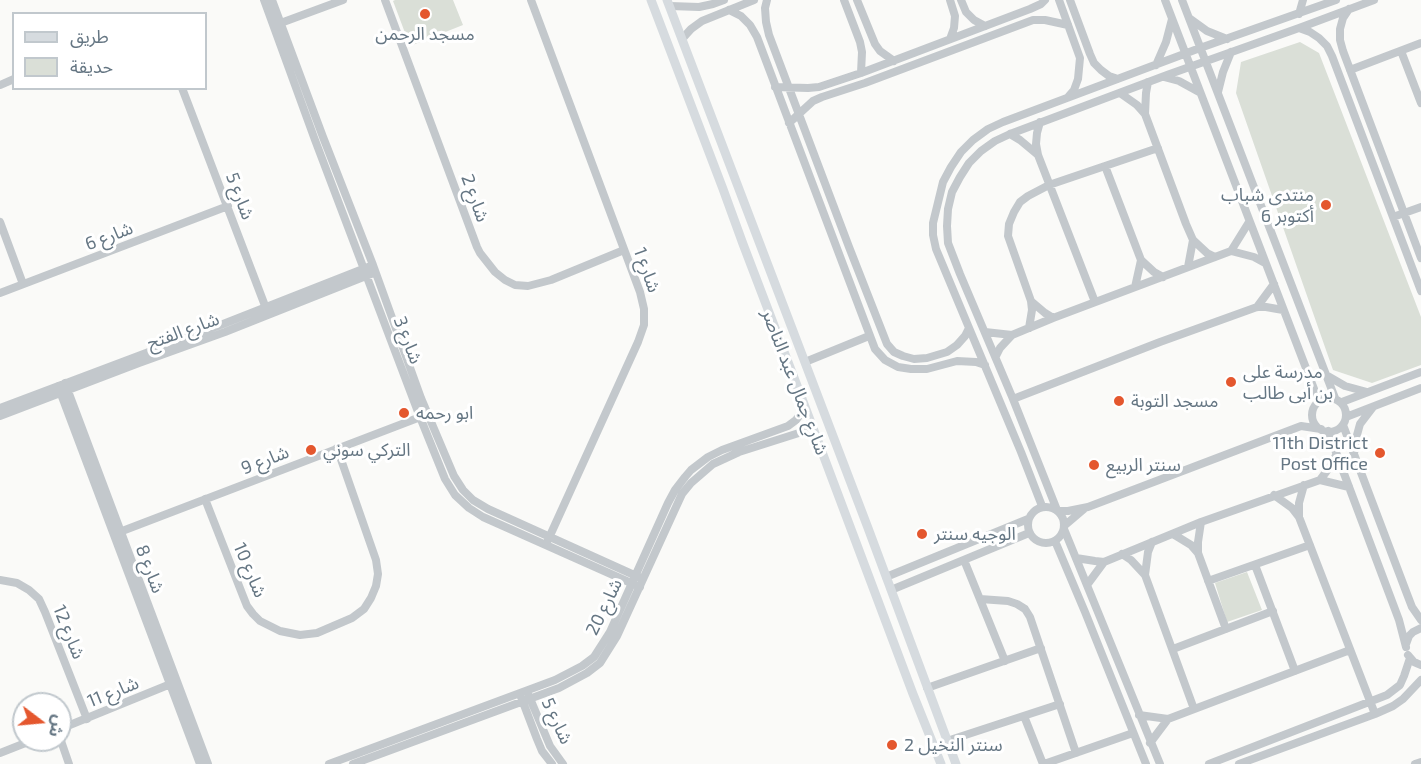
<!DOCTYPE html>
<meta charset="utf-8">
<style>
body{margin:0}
#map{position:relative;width:1421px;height:764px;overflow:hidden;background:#fafaf8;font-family:"Exo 2","Noto Sans Arabic",sans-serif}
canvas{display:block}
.legend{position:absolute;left:12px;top:12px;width:195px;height:78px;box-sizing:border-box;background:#fff;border:2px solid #c1c8cd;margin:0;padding:8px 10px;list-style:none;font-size:18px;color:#657683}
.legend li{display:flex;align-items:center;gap:12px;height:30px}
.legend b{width:30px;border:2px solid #c1c8cd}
.north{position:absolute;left:12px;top:692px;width:60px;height:60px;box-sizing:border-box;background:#fff;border:2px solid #c1c8cd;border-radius:50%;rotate:106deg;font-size:16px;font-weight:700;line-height:24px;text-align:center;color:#657683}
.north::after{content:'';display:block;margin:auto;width:21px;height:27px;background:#e4572e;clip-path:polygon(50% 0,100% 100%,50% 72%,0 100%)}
</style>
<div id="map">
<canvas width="1421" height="764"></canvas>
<ul class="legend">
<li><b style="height:8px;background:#d6dbdf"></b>طريق</li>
<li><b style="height:16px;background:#dadfd7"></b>حديقة</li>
</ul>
<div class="north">ش</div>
</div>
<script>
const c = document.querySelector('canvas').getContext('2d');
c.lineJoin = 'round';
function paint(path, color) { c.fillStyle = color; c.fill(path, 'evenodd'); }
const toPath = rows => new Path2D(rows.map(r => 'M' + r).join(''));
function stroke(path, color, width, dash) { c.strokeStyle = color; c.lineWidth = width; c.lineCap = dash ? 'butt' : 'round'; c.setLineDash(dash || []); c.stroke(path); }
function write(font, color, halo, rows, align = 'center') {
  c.font = font + ' "Exo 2","Noto Sans Arabic",sans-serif'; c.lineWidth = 6; c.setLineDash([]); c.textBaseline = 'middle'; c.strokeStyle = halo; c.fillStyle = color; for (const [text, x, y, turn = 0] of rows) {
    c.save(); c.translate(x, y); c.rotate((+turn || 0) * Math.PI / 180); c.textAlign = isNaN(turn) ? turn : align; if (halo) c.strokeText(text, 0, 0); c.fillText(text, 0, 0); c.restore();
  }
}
paint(toPath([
 [395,0,453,0,463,25,410,46,393,1],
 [1300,42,1319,53,1421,317,1421,365,1372,383,1333,370,1236,93,1241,62],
 [1247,572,1262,610,1227,622,1215,583]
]), '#dadfd7');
stroke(toPath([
 [264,0,315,140,420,417,445,479,455,495,469,508,483,517,640,587],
 [272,0,323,137,373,265,421,398,454,476,463,490,473,500,488,509,643,579],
 [385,0,477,247,480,253,495,272,505,280,515,285,528,286,551,280,624,250],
 [531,0,640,292,644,309,644,325,638,342,548,540],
 [767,0,765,8,766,22,769,35,849,247,887,344,894,352,903,356,914,359,927,358,947,352,957,345,965,336,969,328],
 [844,0,860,42,862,52,861,73],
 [857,0,875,44,880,51,894,61],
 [961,0,966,12,974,20,985,26],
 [1059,0,1080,58,1078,79,1074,90,1068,97],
 [1070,0,1090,54,1094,63,1101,70,1109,76,1118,79],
 [1165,0,1319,402],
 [1182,0,1335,398],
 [670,6,699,7,713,4,724,0],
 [1349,9,1343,18,1340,29,1340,40,1343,51,1421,258],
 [729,10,741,16,750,25,757,37,875,349,885,360,898,367,911,369,927,369,957,361,976,362,985,365],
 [1299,14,1303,0],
 [1189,18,1207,31,1227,39],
 [278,24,343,0],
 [1299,28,1310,32,1319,38,1327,46,1332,56,1421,291],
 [682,39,691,29,702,21,754,0],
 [950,39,954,28,955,16,950,0],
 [1401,51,1421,103],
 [1156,65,1166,42,1172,19],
 [1350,70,1421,43],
 [1164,77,1179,81,1199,92],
 [1148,82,1146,93,1145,114,1186,224,1193,240,1207,253,1215,257],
 [0,85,14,79],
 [775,87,808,88,819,87,861,73,1030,9,1041,4,1045,0],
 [182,88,267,311],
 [1218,92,1223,72,1231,52],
 [1120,93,1137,105,1145,114],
 [1040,122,1037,133,1036,144,1038,155,1095,302],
 [789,123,813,101,822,97,865,83,1033,20,1045,20,1068,25],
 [1010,134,1020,140,1038,155],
 [1105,166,1141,260,1154,272,1163,277],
 [1393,217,1421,207],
 [0,222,23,284],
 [1231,251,1249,222],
 [1188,267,1193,240],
 [1135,287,1141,260],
 [0,293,228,206],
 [1032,302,1045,313,1053,318],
 [1257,307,1274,284],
 [1029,328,1032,310,1031,301,1008,236,1009,224,1014,212,1020,202,1028,196,1049,185,1158,148],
 [985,332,1012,335],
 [996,356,1000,348,1012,335,1053,318,1231,251,1254,257,1265,263],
 [805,362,869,336],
 [1326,375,1345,386,1367,392],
 [65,383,208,764],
 [58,386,200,764],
 '1312 415a17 17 0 1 1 34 0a17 17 0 1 1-34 0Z',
 [1013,399,1160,342,1257,307,1266,307,1283,310],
 [1342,402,1421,372],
 [0,408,223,324,368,267],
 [0,416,139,363,225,332,371,274],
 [1346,417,1421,388],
 [1343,425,1407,594,1412,607,1421,620],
 [1328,431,1399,620,1406,647],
 [1355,450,1357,435,1360,424,1373,407],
 [1320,480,1332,464,1336,455],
 [1274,495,1292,508,1299,517,1375,714],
 [205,499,243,596,247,606,253,614,260,621,280,631,300,635,317,633,352,618,364,609,371,598,376,586,378,574,376,560,337,448],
 [1042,506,1021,452,936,249,933,235,933,223,943,182,951,167,961,152,973,140,988,129,1003,122,1200,48,1336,0],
 '1028 525a18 18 0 1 1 36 0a18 18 0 1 1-36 0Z',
 [1057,510,1013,399,960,274,948,243,947,226,948,209,952,192,960,177,969,163,981,151,995,141,1010,134,1167,75,1299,28,1374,0],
 [1058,511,1068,511,1088,507,1301,426,1321,429],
 [1299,517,1299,503,1304,485],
 [1201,522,1198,542,1198,553,1226,629],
 [1064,526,1084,509],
 [1064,529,1160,764],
 [117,533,423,416],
 [1173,534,1191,545,1198,553],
 [1055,541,1085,612,1146,764],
 [1122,554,1131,560,1145,575,1194,709],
 [1076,558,1095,561,1104,562,1201,522,1320,480,1349,487],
 [964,560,1005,661],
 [1255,565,1295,671],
 [1145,575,1148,552,1152,542],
 [886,577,1028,519],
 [0,580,17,583,29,590,39,599,45,612,87,719],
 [1208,581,1310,545],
 [1087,585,1104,562],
 [891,590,1029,533],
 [980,599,1008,601,1017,604,1025,609,1030,617,1076,753],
 [1406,644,1409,636,1413,632,1421,628],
 [1173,649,1273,611],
 [1408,655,1414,662,1421,665],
 [927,688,1041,648],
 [529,696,550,746,563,764],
 [521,697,537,739,542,751,552,764],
 [1139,715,1168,719],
 [1024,716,1043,764],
 [60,729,173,683],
 [60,738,69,764],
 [947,741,1060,704],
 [1150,743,1168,719,1350,650],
 [0,753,33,740],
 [329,764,555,680,582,666,594,657,610,632,668,503,675,490,685,477,691,470,708,457,722,450,788,426,796,420,802,412,803,403],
 [353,764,559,688,587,673,600,663,617,636,676,507,682,494,691,483,713,464,739,452,802,432,810,434,817,438],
 [1044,764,1133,733],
 [1209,764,1387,695,1400,685,1404,676,1410,658],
 [1239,764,1375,714,1393,706,1403,699,1421,680],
 [1415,764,1421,762]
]), '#c3c8cc', 8);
stroke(toPath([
 [651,0,723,189,743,244,801,396,913,694,941,764],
 [667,0,868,528,956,764]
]), '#d6dbdf', 9);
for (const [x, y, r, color] of [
 [425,14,6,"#e4572e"],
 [1326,205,6,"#e4572e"],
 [1231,382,6,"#e4572e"],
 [1119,401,6,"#e4572e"],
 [404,413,6,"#e4572e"],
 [311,450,6,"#e4572e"],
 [1380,453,6,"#e4572e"],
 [1094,465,6,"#e4572e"],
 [922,534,6,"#e4572e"],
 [892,745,6,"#e4572e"]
]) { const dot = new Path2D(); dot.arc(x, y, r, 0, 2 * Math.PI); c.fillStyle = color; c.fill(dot); stroke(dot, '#fff', 2); }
write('18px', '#657683', '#fff', [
 ["مسجد الرحمن",425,34,"center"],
 ["منتدى شباب",1314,195,"right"],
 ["6 أكتوبر",1314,216,"right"],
 ["مدرسة على",1243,372],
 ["بن أبى طالب",1243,393],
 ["مسجد التوبة",1131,401],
 ["ابو رحمه",416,413],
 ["11th District",1368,443,"right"],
 ["Post Office",1368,464,"right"],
 ["التركي سوني",323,450],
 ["سنتر الربيع",1106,465],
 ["الوجيه سنتر",934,534],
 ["سنتر النخيل 2",904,745]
], 'left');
write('18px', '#657683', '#fff', [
 ["شارع 5",240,196,69],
 ["شارع 2",475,198,70],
 ["شارع 6",109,236,-21],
 ["شارع 1",647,270,70],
 ["شارع الفتح",183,331,-20],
 ["شارع 3",408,340,69],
 ["شارع جمال عبد الناصر",795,382,69],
 ["شارع 9",265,460,-21],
 ["شارع 8",150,569,69],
 ["شارع 10",250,570,67],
 ["شارع 20",604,607,-64],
 ["شارع 12",69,632,68],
 ["شارع 11",113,692,-22],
 ["شارع 5",557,721,65]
]);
</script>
